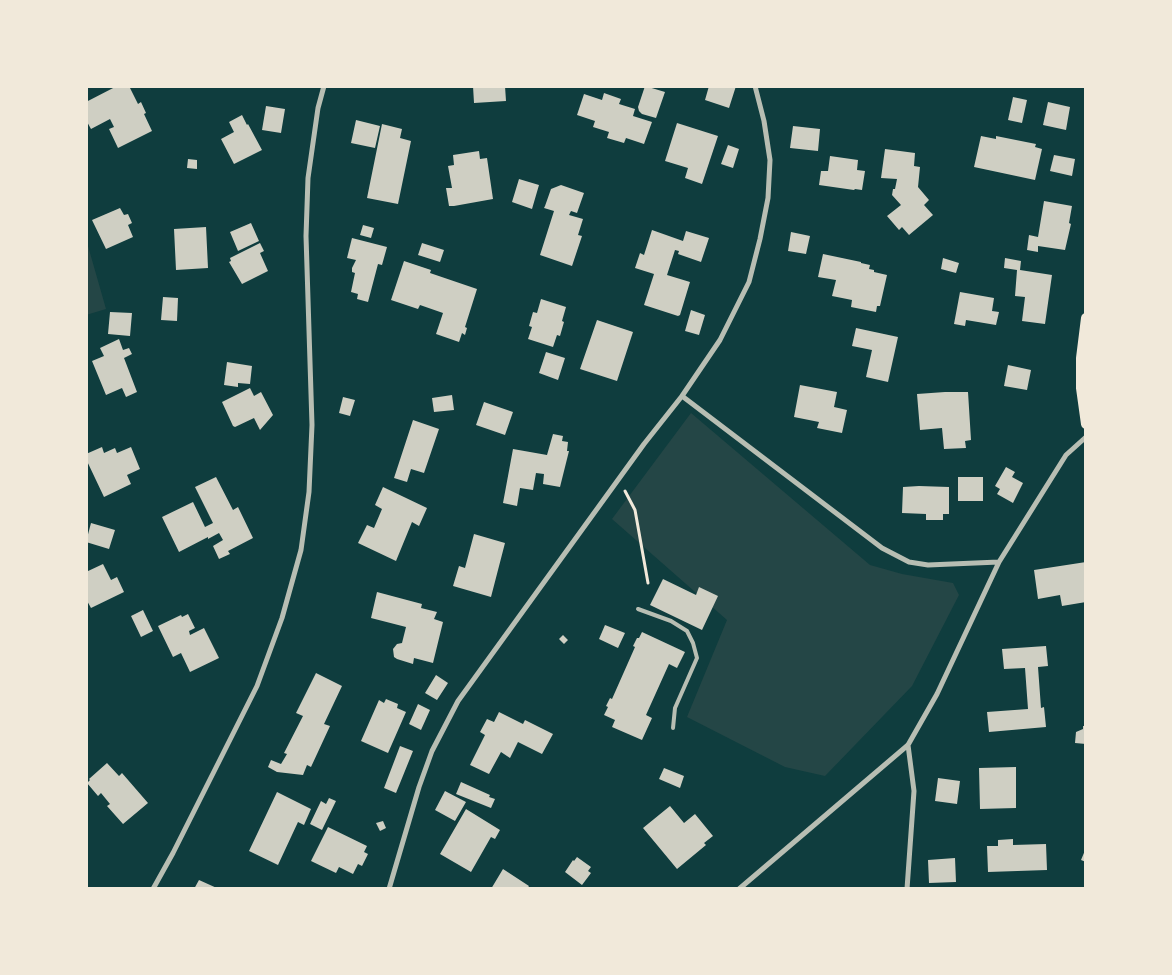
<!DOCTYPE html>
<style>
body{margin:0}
#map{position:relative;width:1172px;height:975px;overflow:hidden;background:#0f3d3e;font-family:"Zilla Slab",serif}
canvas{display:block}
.frame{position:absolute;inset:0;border:88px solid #f1e9da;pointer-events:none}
</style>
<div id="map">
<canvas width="1172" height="975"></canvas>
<div class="frame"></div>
</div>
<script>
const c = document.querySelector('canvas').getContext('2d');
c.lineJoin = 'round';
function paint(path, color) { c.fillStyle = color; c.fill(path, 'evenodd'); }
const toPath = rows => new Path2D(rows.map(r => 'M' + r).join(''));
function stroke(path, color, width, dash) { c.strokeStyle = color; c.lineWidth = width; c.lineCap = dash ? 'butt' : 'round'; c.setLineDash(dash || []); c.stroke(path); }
paint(toPath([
 [86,239,106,309,86,315],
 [691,413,870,565,902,574,953,583,959,595,912,686,825,776,785,767,687,717,727,620,612,519]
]), '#244646');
paint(toPath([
 [117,86,129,86,138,104,141,102,146,113,144,114,152,131,118,148,109,129,114,127,110,119,91,129,86,120,86,102],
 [473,86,505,86,506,101,474,103],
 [645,86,665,92,656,118,642,114,639,111,638,107],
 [709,86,736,86,729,108,705,100],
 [604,93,621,99,619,104,635,109,633,116,652,122,644,144,626,138,624,143,607,138,609,132,593,127,595,121,577,115,584,94,602,100],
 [1013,97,1027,100,1022,123,1008,120],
 [1048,102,1070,107,1066,130,1043,125],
 [266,106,285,109,281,133,262,130],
 [242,115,247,125,248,124,262,150,234,164,221,139,234,132,229,122],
 [356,120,380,126,375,148,351,143],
 [677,123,718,136,702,184,685,178,688,168,665,161],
 [382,124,402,129,400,138,411,141,398,204,367,198],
 [793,126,820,129,818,151,790,148],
 [981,136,996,139,996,136,1036,144,1035,147,1042,149,1035,180,974,167],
 [728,145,739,149,733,168,721,164],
 [885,149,915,153,914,166,920,167,918,187,929,200,924,205,933,215,909,235,902,227,899,230,887,216,901,205,892,195,893,189,895,189,897,179,881,178],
 [479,151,480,159,487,158,493,199,454,206,449,206,446,188,452,188,448,166,454,165,453,155],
 [1054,155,1075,159,1072,176,1050,171],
 [830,156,858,160,857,170,865,171,862,190,855,189,854,190,819,185,821,171,828,171],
 [188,159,197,160,197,169,187,168],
 [519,179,539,185,532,209,512,202],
 [561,185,584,193,577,213,571,211,569,215,583,219,578,235,582,236,572,266,540,255,554,211,544,208,545,206,551,189],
 [1044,201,1072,206,1069,223,1071,224,1065,250,1038,246,1038,252,1027,250,1029,235,1038,237],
 [120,208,124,215,128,214,132,223,128,225,133,237,106,249,92,220],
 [251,223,259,241,238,251,230,232],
 [363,225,374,228,371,238,360,235],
 [206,227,208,268,176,270,174,229],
 [652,230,683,241,686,231,709,238,701,262,678,254,679,251,675,250,667,275,690,282,680,315,678,316,644,305,654,274,635,268,640,253,644,255],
 [791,232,810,236,806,254,788,251],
 [352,238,387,247,382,265,378,264,368,302,357,299,358,294,351,292,355,273,352,272,352,268,356,260,347,258],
 [260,243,264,251,260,253,268,271,242,284,229,262,231,261,230,258],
 [422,243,444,250,440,262,418,255],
 [823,254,861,262,861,263,870,265,869,269,874,270,874,272,887,275,880,306,877,306,876,312,851,307,852,300,832,296,836,280,818,277],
 [943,258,959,263,956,273,941,269],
 [1005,258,1021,261,1020,270,1052,275,1045,324,1022,321,1025,297,1015,296,1017,270,1004,268],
 [404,261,431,270,430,273,477,289,465,327,467,328,465,335,462,333,459,342,436,334,443,313,420,305,418,309,391,300],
 [960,292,994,298,992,311,999,312,996,325,966,320,965,326,954,324],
 [163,297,178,298,177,321,161,320],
 [541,299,566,307,562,321,564,322,560,336,557,335,553,347,528,339,532,327,529,326,533,312,537,313],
 [691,310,705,315,699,335,685,331],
 [110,312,132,313,130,336,108,334],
 [597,320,633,332,617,381,580,369],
 [856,328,898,337,888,382,866,377,872,350,852,346],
 [119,339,123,350,129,348,132,354,124,358,137,392,126,397,122,388,106,395,92,361,104,356,100,348],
 [546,352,565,358,558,380,539,373],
 [227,362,252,366,250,384,238,383,238,387,224,385],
 [1008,365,1031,370,1027,390,1004,386],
 [800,385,837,392,834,407,847,410,842,433,817,428,819,422,794,417],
 [250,388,254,396,261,392,273,415,260,430,254,418,235,427,233,426,222,402],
 [945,392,968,392,971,440,965,441,966,448,944,449,942,428,920,430,917,394],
 [452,395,454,410,434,412,432,398],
 [343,397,355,400,350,416,339,413],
 [484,402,513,412,505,435,476,425],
 [413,420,439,429,424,473,411,469,407,482,394,478],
 [553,434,563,436,562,441,568,442,567,451,569,451,560,487,543,484,544,474,536,473,533,490,520,488,517,506,503,503,513,449,547,455],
 [102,447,104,453,115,448,117,453,131,447,140,469,127,475,131,484,104,497,86,459,86,454],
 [1006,467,1015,472,1012,477,1023,483,1013,503,997,494,1000,489,995,486],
 [216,477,233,510,238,507,253,538,228,551,230,554,219,559,213,546,223,540,219,533,208,539,208,537,179,552,162,517,193,502,205,527,213,523,195,487],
 [958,477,983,477,983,501,958,501],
 [919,486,949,487,949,514,943,514,943,520,926,520,926,514,902,513,903,487],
 [383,487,427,508,419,526,412,522,396,561,358,543,367,525,374,528,382,509,375,505],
 [91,523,115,530,109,549,86,542],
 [474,534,505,543,491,597,453,586,459,566,465,568],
 [1086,562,1086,602,1062,606,1060,595,1038,599,1034,570],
 [103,564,111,580,117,577,124,592,91,608,86,599,86,572],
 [663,579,696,595,699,587,718,596,702,630,650,605],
 [377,592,422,604,421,608,437,612,434,619,443,622,433,663,414,658,413,664,397,659,394,657,393,649,397,644,402,643,406,627,371,618],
 [143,610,153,631,141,637,131,616],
 [188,614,195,628,189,631,190,635,204,628,219,658,190,672,181,653,173,657,158,626,181,615,182,617],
 [605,625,625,633,618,648,599,639],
 [642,632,685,652,677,668,669,664,646,715,652,718,642,740,612,727,615,720,604,715,608,707,606,706,610,698,612,699,635,647,633,646,637,638,639,638],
 [563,635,568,640,564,644,559,639],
 [1046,646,1048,666,1038,667,1041,708,1044,707,1046,727,989,732,987,712,1028,709,1025,668,1004,669,1002,649],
 [316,673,342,686,324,724,330,726,311,767,307,765,303,775,277,772,268,767,271,760,281,764,287,754,284,753,303,716,296,713],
 [436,675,448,683,437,700,425,693],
 [386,699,398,704,397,708,406,712,388,753,361,741,379,700,384,703],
 [418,704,430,710,421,730,409,724],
 [499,712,523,724,525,720,553,734,542,754,518,742,510,758,501,752,489,774,470,765,485,735,480,732,487,719,494,722],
 [1083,726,1086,726,1086,744,1075,743,1076,732,1083,729],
 [400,746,413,751,396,793,384,788],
 [107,763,119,776,122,773,148,803,123,824,107,806,110,804,101,793,98,796,87,783,90,780,89,779],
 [1016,767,1016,808,980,809,979,768],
 [664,768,684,776,680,788,659,779],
 [938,778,960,781,957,804,935,801],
 [461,782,490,795,489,797,495,799,491,808,456,794],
 [445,791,466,802,455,821,435,810],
 [277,792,311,809,304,825,298,822,278,865,249,851],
 [329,798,336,801,322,830,310,824,321,801,326,804],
 [670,806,684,823,695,814,713,836,704,843,706,845,677,869,643,828],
 [466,809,500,830,495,839,491,837,471,872,440,854],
 [383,821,386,828,380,831,376,823],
 [328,827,367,846,364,852,368,854,362,866,358,864,353,874,339,867,336,873,311,861],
 [1013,839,1013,845,1046,844,1047,870,988,872,987,846,998,846,998,840],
 [1086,848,1086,862,1081,860],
 [577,857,591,867,588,871,591,873,582,885,565,872,573,860,574,861],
 [955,858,956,882,929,883,928,860],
 [503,869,529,886,527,889,491,889],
 [199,880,219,889,194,889]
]), '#cfcfc3');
stroke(toPath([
 [625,491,635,510,648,583]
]), '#f1e9da', 3);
stroke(toPath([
 [638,609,671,621,687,631,693,643,697,658,675,708,673,728]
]), '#b8beb3', 4);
stroke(toPath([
 [755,86,764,121,770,160,768,198,760,239,749,282,720,340,682,396,882,548,909,562,928,565,999,562,1066,455,1086,437],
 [153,889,173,853,257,686,282,618,301,550,309,492,312,425,306,236,308,178,318,108,324,86],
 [389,889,419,787,432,751,458,701,644,444,682,396],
 [739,889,908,745,937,694,999,562],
 [907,889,914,791,908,745]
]), '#b8beb3', 5);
stroke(toPath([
 [1086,318,1081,358,1081,388,1086,424]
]), '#f1e9da', 10);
</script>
